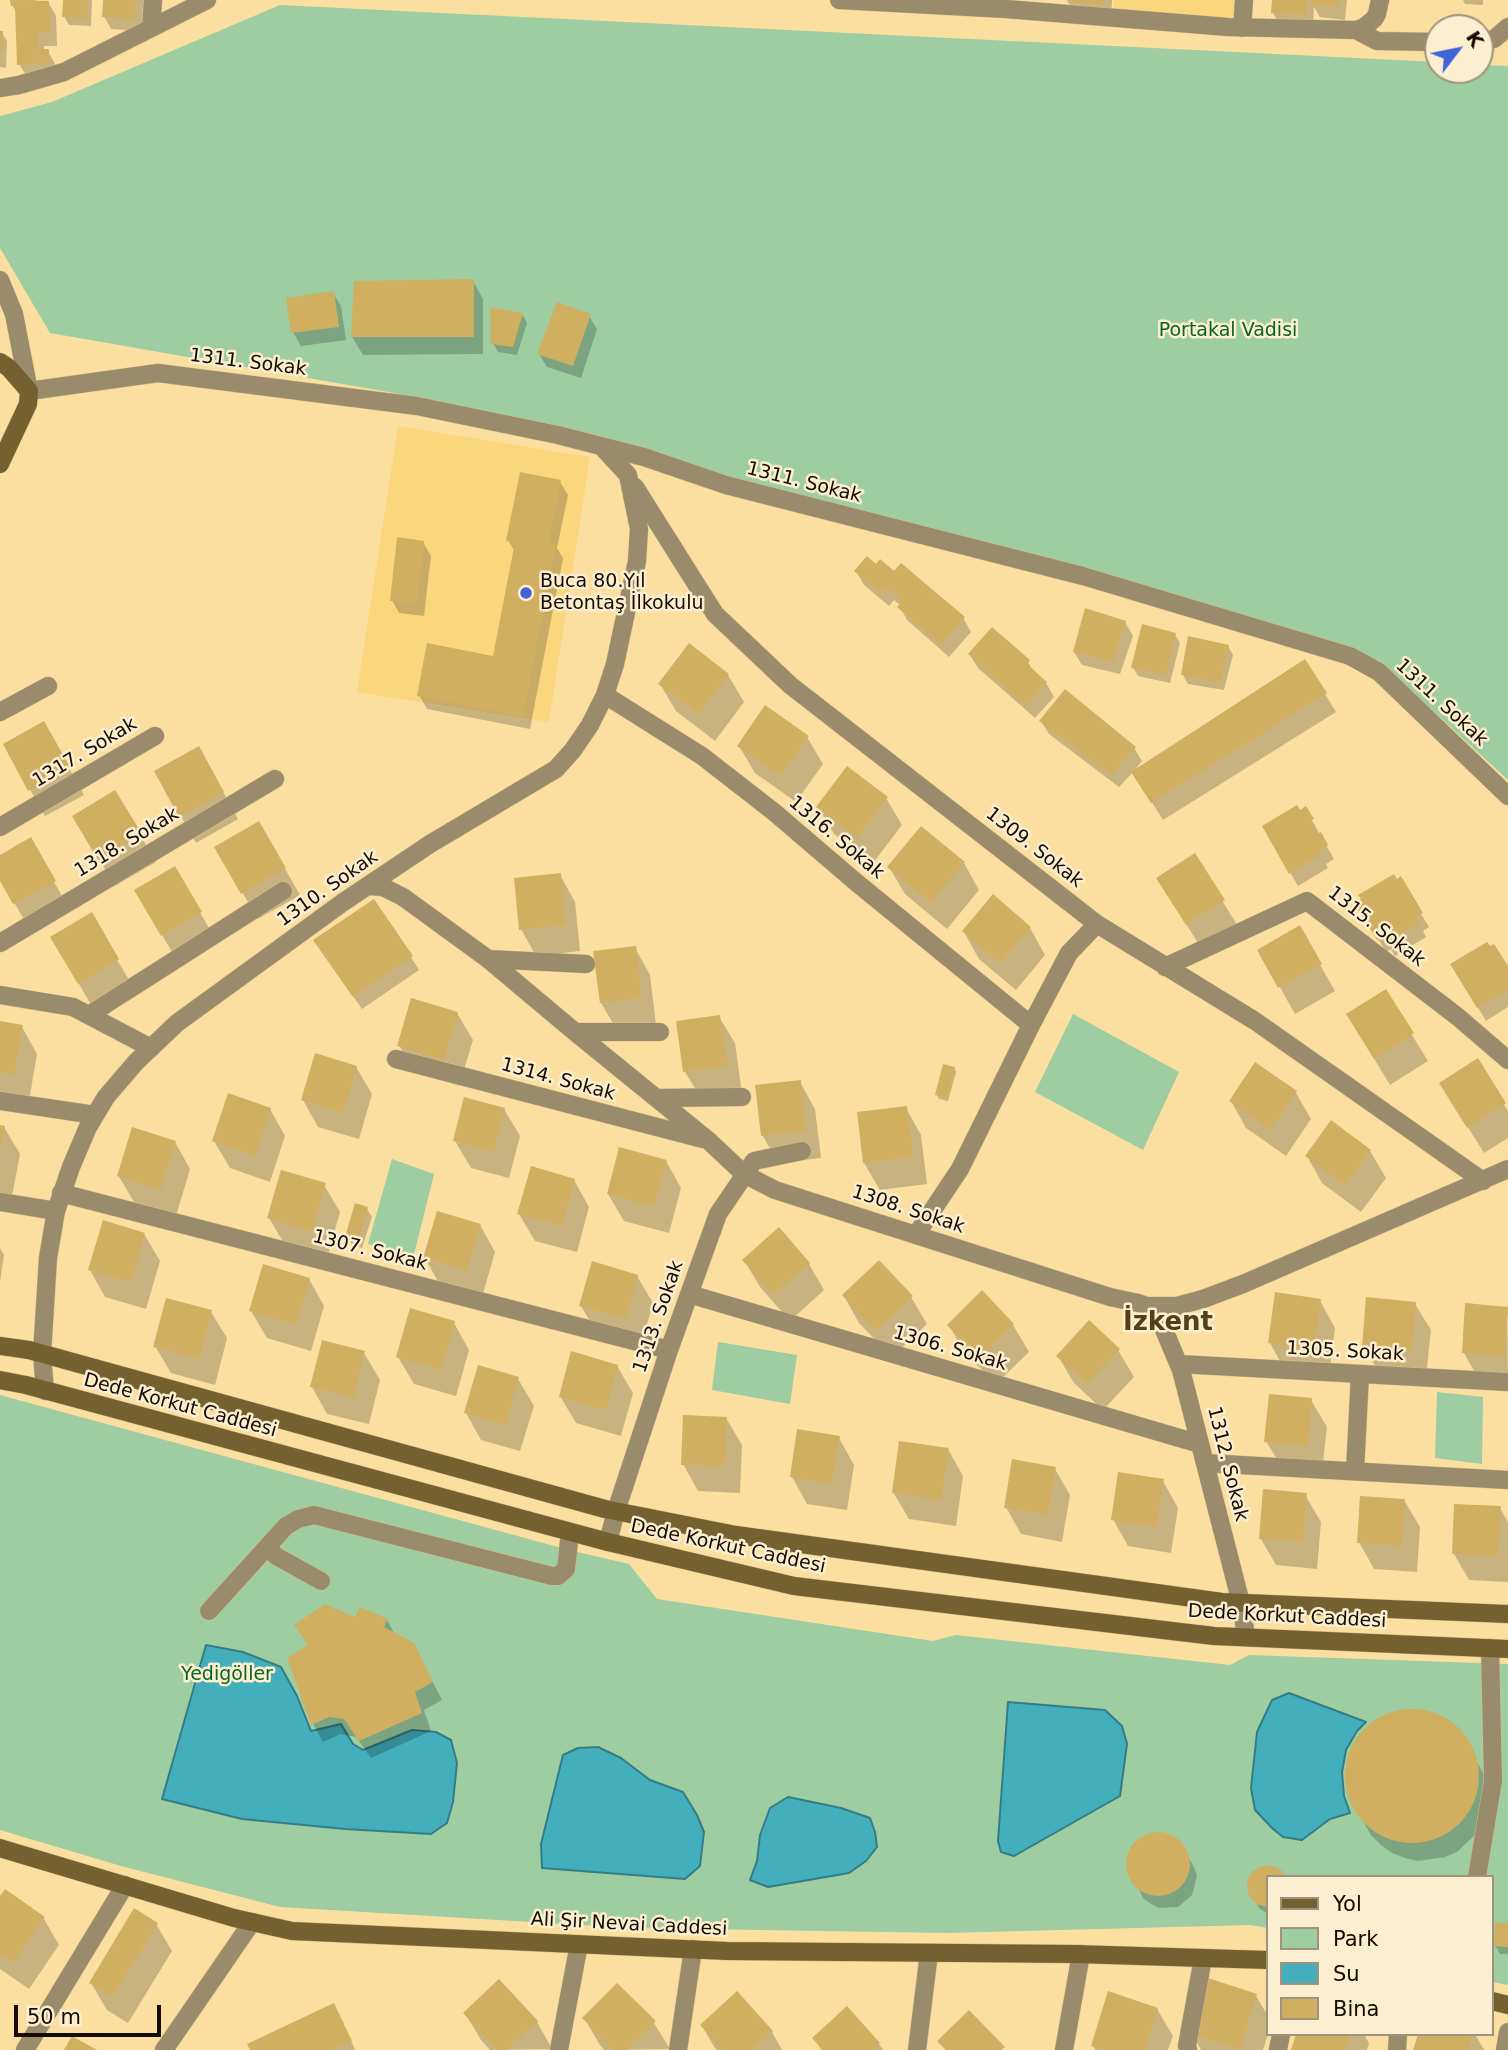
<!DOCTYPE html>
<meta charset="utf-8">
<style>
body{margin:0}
#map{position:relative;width:1508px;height:2050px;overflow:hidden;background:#fbdfa1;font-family:"DejaVu Sans",sans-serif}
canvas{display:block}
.legend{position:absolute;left:1266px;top:1875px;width:228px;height:161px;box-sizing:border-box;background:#fceed0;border:2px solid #a0937d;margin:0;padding:9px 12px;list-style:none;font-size:21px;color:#150b00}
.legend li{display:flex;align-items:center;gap:14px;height:35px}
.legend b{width:35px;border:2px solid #a0937d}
.north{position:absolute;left:1424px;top:14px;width:70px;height:70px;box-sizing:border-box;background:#fceed0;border:2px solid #a0937d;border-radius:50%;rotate:58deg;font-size:19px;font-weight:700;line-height:28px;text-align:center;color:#150b00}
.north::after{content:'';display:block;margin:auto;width:24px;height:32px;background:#4064d6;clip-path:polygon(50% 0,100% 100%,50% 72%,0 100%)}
.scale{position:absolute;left:14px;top:2005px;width:147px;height:32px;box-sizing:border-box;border:4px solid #150b00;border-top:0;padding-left:9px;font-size:21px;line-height:24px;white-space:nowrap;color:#150b00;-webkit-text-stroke:5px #fceed0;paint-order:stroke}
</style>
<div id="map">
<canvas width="1508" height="2050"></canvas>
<ul class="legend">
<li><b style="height:9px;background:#756130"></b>Yol</li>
<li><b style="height:19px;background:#9dcda1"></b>Park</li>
<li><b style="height:19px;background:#43aebc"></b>Su</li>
<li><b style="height:19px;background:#d0af60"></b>Bina</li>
</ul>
<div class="north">K</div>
<div class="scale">50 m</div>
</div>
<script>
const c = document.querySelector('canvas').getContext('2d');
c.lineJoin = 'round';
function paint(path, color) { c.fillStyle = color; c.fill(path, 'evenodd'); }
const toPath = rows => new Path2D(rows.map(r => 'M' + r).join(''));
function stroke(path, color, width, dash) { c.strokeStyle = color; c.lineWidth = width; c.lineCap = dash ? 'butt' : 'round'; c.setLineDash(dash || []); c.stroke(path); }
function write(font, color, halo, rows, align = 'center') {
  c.font = font + ' "DejaVu Sans",sans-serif'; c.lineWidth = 5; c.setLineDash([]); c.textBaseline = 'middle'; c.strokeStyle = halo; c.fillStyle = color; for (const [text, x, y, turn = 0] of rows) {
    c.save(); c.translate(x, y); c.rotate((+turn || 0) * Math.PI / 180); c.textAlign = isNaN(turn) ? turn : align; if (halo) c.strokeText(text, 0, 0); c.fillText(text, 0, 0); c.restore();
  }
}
paint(toPath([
 [1114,0,1235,0,1233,18,1113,12],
 [398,426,590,457,549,722,357,692]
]), '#fbd67d');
paint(toPath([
 [280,5,1438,62,1438,70,1480,70,1480,65,1508,66,1508,780,1378,660,394,393,50,333,0,248,0,116,52,102],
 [1073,1014,1179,1072,1143,1150,1035,1092],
 [392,1159,434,1174,413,1258,368,1244],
 [718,1342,797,1355,790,1404,712,1390],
 [1437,1392,1483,1397,1482,1464,1435,1458],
 [0,1395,569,1550,629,1564,657,1599,933,1641,956,1635,1230,1665,1249,1655,1508,1664,1508,1985,1492,1982,1492,1877,1268,1877,1268,1928,1250,1925,947,1933,632,1928,280,1907,121,1866,0,1830]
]), '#9dcda1');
const water = toPath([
 [206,1645,243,1652,281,1667,297,1696,311,1731,341,1724,353,1744,363,1750,412,1730,436,1732,451,1740,457,1763,453,1802,447,1823,431,1834,345,1829,242,1819,162,1799,206,1645],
 [1289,1693,1366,1722,1357,1731,1346,1750,1342,1772,1344,1796,1350,1813,1330,1819,1302,1840,1283,1837,1273,1829,1255,1810,1251,1788,1257,1732,1272,1700,1289,1693],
 [1008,1702,1105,1710,1122,1726,1127,1744,1120,1796,1014,1856,1001,1852,998,1841,1008,1702],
 [598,1747,621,1758,650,1780,683,1792,697,1815,704,1832,700,1866,685,1879,542,1868,541,1844,563,1755,578,1748,598,1747],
 [788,1797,841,1808,870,1818,875,1832,877,1847,866,1861,849,1873,768,1887,750,1880,757,1861,760,1835,770,1808,788,1797]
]);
paint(water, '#43aebc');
stroke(water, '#357d84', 2);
paint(toPath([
 [12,0,35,0,35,3,48,2,56,16,57,46,44,46,44,51,48,51,55,64,56,76,27,77,19,64,17,13,12,5],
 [65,0,92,0,91,26,69,25,64,16],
 [104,0,151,0,151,5,143,4,142,31,111,29,104,16],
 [1067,0,1112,0,1111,18,1074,14],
 [1273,0,1347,0,1345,20,1320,17,1314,7,1313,28,1280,26,1273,13],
 [1463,0,1483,0,1483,5,1465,4],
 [0,32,2,33,7,41,6,68,0,67],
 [473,281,483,299,483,354,363,355,352,337,355,283],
 [333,293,341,306,346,340,301,346,293,332],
 [522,314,527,323,517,355,498,352,493,343],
 [589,316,597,329,581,378,547,367,539,354],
 [560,482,568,495,557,548,563,558,530,729,427,709,419,695,494,658,515,552,508,540],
 [423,542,431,556,424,616,399,613,392,600],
 [876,566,895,573,963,618,971,632,949,657,907,620,900,607,901,606,894,600,889,606,864,585,856,571],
 [1125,622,1133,636,1120,674,1082,665,1074,652],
 [1175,635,1180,643,1170,683,1138,676,1133,667],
 [1228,646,1233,655,1224,690,1188,684,1183,675],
 [970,655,1028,662,1035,674,1046,683,1054,697,1035,718,978,668],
 [1305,661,1336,712,1163,820,1133,772,1119,787,1049,734,1041,721,1134,748,1142,761,1134,771],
 [728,675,744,702,715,741,676,711,660,684],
 [44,723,84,795,45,816,5,745],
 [807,737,823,764,796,802,755,773,739,746],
 [156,772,214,775,238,819,196,843],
 [115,792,156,862,115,886,74,817],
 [886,798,902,825,873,863,834,834,818,807],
 [1305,808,1334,859,1326,864,1328,868,1298,886,1264,827],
 [259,823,300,895,258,919,216,848],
 [30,840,69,908,30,930,0,878,0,857],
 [1194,855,1239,928,1203,951,1158,879],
 [964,863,979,890,947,929,905,894,889,867],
 [174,868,216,940,178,962,136,891],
 [560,875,575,902,580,951,536,956,521,929],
 [1400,879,1429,927,1423,931,1426,937,1395,956,1391,949,1386,952,1357,904],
 [91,915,133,987,94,1010,52,937],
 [1030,928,1045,955,1016,990,979,959,964,932],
 [1299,928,1335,991,1295,1014,1259,950],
 [635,948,650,975,656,1025,617,1030,601,1003],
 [323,954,411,957,419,970,362,1009],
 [1453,965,1508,969,1508,1007,1486,1021],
 [1385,991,1428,1061,1390,1085,1364,1042],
 [457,1013,473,1040,459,1086,414,1072,399,1045],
 [719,1017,735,1043,742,1093,701,1098,685,1072],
 [0,1023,22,1027,37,1054,29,1101,0,1096],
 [1477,1061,1508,1111,1508,1138,1484,1153,1457,1110],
 [356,1067,372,1094,359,1139,318,1127,303,1100],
 [954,1068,956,1072,948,1101,939,1099,937,1095],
 [800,1082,815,1109,821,1158,778,1163,763,1136],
 [1296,1093,1311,1119,1286,1156,1246,1128,1231,1101],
 [906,1108,921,1135,927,1184,880,1190,864,1163],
 [270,1109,285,1136,270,1182,230,1168,214,1141],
 [504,1109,520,1136,509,1178,471,1168,455,1141],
 [0,1126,4,1127,20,1154,11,1201,0,1199],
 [175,1142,190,1169,176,1216,134,1202,118,1175],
 [1370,1151,1386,1178,1361,1212,1322,1183,1307,1156],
 [666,1161,681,1188,669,1233,624,1221,608,1194],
 [574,1180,589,1207,577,1252,535,1241,519,1214],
 [324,1185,340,1212,327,1258,285,1245,269,1218],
 [367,1209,372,1217,362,1248,352,1245,347,1236],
 [480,1225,495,1252,482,1297,440,1285,425,1258],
 [144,1234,160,1261,146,1309,105,1297,90,1270],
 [0,1248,4,1255,0,1281],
 [744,1260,809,1264,824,1290,790,1321,760,1287],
 [637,1276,653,1303,641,1345,597,1333,581,1306],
 [309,1279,324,1306,311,1351,267,1338,251,1311],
 [844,1296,911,1297,927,1324,892,1357,859,1323],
 [1320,1301,1335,1328,1329,1376,1285,1370,1270,1343],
 [1415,1304,1431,1330,1426,1377,1379,1373,1364,1346],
 [1507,1308,1508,1382,1479,1380,1464,1353],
 [211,1312,227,1338,215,1385,171,1373,155,1346],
 [454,1323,469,1350,456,1396,414,1384,398,1357],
 [949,1325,1013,1325,1029,1352,996,1384,964,1352],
 [1118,1350,1134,1377,1103,1410,1074,1383,1058,1356],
 [364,1353,380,1380,369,1424,327,1414,312,1387],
 [617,1366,633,1393,621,1436,576,1423,560,1396],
 [518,1379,534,1406,520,1451,481,1440,466,1413],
 [1311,1400,1327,1427,1322,1472,1282,1468,1266,1441],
 [726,1418,742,1445,740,1493,698,1491,683,1464],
 [839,1438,854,1465,847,1510,807,1504,792,1477],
 [948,1449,963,1476,956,1526,909,1519,893,1492],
 [1055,1469,1070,1495,1062,1542,1021,1534,1006,1507],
 [1163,1481,1178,1508,1171,1553,1128,1546,1113,1519],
 [1305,1495,1321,1522,1317,1569,1276,1565,1261,1539],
 [1404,1500,1420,1527,1417,1572,1374,1569,1359,1542],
 [1500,1508,1508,1522,1508,1582,1469,1580,1454,1554],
 [355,1619,387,1620,395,1635,423,1663,442,1700,424,1710,431,1731,371,1758,356,1737,340,1734,323,1742,313,1724,309,1647],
 [1417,1711,1431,1714,1443,1719,1464,1737,1487,1781,1477,1833,1457,1852,1445,1857,1418,1861,1405,1858,1392,1853,1381,1845,1371,1835,1353,1804,1348,1791,1348,1764,1358,1739,1378,1720,1390,1714],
 [1156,1834,1174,1838,1181,1845,1194,1867,1197,1876,1192,1895,1178,1907,1159,1908,1151,1904,1143,1898,1128,1866,1133,1848,1139,1841],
 [1268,1877,1268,1914,1260,1909,1250,1893],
 [0,1899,44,1919,59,1945,29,1989,0,1969],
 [156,1924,172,1951,128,2023,107,2010,91,1983],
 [1508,1924,1508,1954,1500,1954,1495,1945],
 [1256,1996,1268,2016,1268,2034,1263,2050,1201,2050,1192,2034],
 [1157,2009,1173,2036,1168,2050,1095,2050,1093,2046],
 [465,2013,537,2022,552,2049,490,2050,481,2040],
 [341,2018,355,2050,252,2050],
 [584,2018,654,2023,670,2049,604,2050,600,2045],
 [702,2026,772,2032,782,2050,716,2050],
 [1297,2034,1364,2034,1369,2043,1367,2050,1293,2050],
 [1420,2034,1475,2034,1484,2050,1415,2050],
 [815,2038,879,2044,883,2050,821,2050]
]), '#0003');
paint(toPath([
 [10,0,49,1,50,33,38,33,38,49,49,49,49,63,17,65,15,5,11,6],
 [63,0,88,0,87,18,62,17],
 [103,0,136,0,135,19,102,17],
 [1072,0,1104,0,1104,5,1072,2],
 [1272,0,1307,0,1306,15,1271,13],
 [1311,0,1339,0,1338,7,1310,4],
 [0,31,3,31,2,51,0,50],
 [474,279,474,337,351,337,354,281],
 [334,291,339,327,291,333,286,298],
 [557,302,591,314,573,366,537,354],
 [490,307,523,313,513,347,491,344],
 [520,472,561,480,549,542,556,544,523,717,417,696,427,643,493,656,515,542,506,541],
 [397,537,424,541,417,604,390,601],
 [867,556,876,564,880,559,894,571,901,563,965,617,941,645,897,607,902,602,886,588,881,594,854,571],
 [1085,608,1126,621,1113,662,1073,652],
 [1142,624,1176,633,1166,675,1131,668],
 [992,627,1030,660,1027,664,1047,682,1026,706,968,654],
 [1188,636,1229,645,1220,683,1181,675],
 [689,643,729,674,699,715,658,684],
 [1305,659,1327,693,1151,803,1131,772],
 [1065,689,1136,747,1111,775,1039,721],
 [765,705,809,736,780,776,737,746],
 [44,721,70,767,28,791,3,744],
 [199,746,224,792,179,817,154,771],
 [847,766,888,797,857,838,816,807],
 [115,790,142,834,98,860,72,816],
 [1297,805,1300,810,1306,806,1314,819,1310,821,1318,834,1321,832,1328,845,1320,850,1322,854,1289,874,1262,826],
 [259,821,286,868,241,894,214,847],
 [921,826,965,862,931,903,887,867],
 [31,837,56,881,13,904,0,881,0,855],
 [1195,853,1225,900,1186,925,1156,878],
 [175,866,202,912,161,936,134,890],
 [561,873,566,925,519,930,514,878],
 [1394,874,1397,879,1401,876,1423,913,1416,917,1420,923,1386,943,1382,937,1377,940,1354,903,1361,899,1358,895],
 [993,894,1031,927,1000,964,962,931],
 [374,899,413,956,353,997,313,940],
 [92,912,119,959,78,984,50,937],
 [1300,925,1322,964,1278,988,1257,950],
 [1487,942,1490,946,1494,944,1508,966,1508,990,1477,1008,1450,964],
 [636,946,642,998,600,1003,593,951],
 [1386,989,1414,1033,1374,1059,1346,1014],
 [411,998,458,1012,444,1060,397,1046],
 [720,1015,728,1066,683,1072,676,1021],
 [0,1021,23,1025,14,1075,0,1072],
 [315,1053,357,1066,344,1113,301,1100],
 [1478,1058,1506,1103,1467,1128,1439,1083],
 [1255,1062,1297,1091,1270,1130,1229,1101],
 [943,1064,955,1067,947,1098,935,1095],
 [801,1080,806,1131,761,1136,755,1085],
 [228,1093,271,1108,255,1156,212,1141],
 [464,1097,505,1108,494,1152,453,1141],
 [907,1106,913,1157,863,1163,857,1112],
 [1331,1120,1371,1150,1345,1186,1305,1156],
 [0,1125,5,1126,1,1147,0,1147],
 [132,1127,176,1141,161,1190,117,1176],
 [619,1147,667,1160,654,1207,607,1194],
 [531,1166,575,1179,562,1226,517,1214],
 [281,1170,326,1183,312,1232,267,1218],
 [355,1203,368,1207,358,1241,345,1237],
 [437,1211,481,1224,467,1271,423,1258],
 [103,1220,145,1233,131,1283,88,1270],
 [779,1227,810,1263,773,1295,742,1260],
 [879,1260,913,1296,875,1331,842,1295],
 [592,1261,638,1275,626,1319,579,1306],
 [263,1264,310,1278,296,1325,249,1311],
 [982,1290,1014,1324,979,1358,947,1325],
 [1275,1292,1321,1299,1314,1350,1268,1343],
 [1366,1297,1416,1302,1412,1351,1362,1347],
 [166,1298,212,1310,200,1359,153,1347],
 [1465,1303,1508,1307,1505,1356,1462,1353],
 [410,1308,455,1321,441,1370,396,1357],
 [1089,1320,1120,1349,1087,1384,1056,1356],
 [322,1340,365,1351,354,1398,310,1387],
 [571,1351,618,1365,606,1410,559,1397],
 [478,1365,519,1377,505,1425,464,1413],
 [1269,1394,1312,1398,1308,1446,1264,1442],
 [683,1415,727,1417,725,1466,681,1465],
 [797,1429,840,1436,832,1484,790,1477],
 [899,1441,949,1448,941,1500,892,1493],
 [1012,1459,1056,1467,1048,1515,1004,1508],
 [1118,1472,1164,1479,1156,1527,1111,1520],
 [1263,1489,1307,1493,1303,1542,1259,1539],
 [1360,1496,1405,1499,1402,1546,1357,1543],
 [1454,1504,1501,1506,1498,1556,1452,1554],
 [325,1604,355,1617,360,1607,388,1619,384,1627,414,1643,433,1682,415,1692,422,1713,359,1741,344,1719,329,1717,311,1725,287,1658,308,1645,294,1625],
 '1345 1776a67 67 0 1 1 134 0a67 67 0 1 1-134 0Z',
 '1126 1864a32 32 0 1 1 64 0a32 32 0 1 1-64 0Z',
 [1268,1865,1276,1867,1282,1871,1286,1877,1268,1877,1268,1907,1259,1905,1253,1901,1248,1894,1247,1886,1248,1878,1253,1871,1260,1867],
 [5,1889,45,1917,13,1963,0,1954,0,1896],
 [134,1908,158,1923,113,1997,89,1983],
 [1495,1922,1508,1923,1508,1947,1494,1946],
 [1208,1978,1257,1994,1240,2050,1190,2034],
 [499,1979,538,2021,506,2050,497,2050,463,2013],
 [617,1983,656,2021,627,2050,614,2050,582,2018],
 [737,1991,773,2031,752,2050,723,2050,700,2025],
 [1108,1991,1158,2008,1145,2050,1104,2050,1091,2046],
 [334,2003,352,2041,332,2050,250,2050,247,2044],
 [847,2006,880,2043,872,2050,823,2050,812,2038],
 [969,2010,1005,2047,1001,2050,946,2050,937,2041],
 [1296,2034,1350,2034,1345,2050,1291,2050],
 [1418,2034,1473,2034,1468,2050,1413,2050],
 [72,2036,97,2050,64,2050]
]), '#d0af60');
const street = toPath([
 [839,0,1006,9,1228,27,1356,30,1377,41,1438,42],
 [151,28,153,0],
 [1242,28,1244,0],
 [1356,30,1363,28,1374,19,1377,14,1380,0],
 [1480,42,1494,39,1508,27],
 [0,88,19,85,64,72,207,0],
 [0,280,14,314,29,391,158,373,417,406,558,435,644,457,726,485,1083,576,1350,656,1379,672,1508,796],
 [635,487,715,614,790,685,1097,924,1255,1021,1483,1181],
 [605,695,702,756,774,812,857,883,1031,1025,960,1169,916,1235],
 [0,712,48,686],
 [0,827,155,736],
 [368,886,383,887,403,897,488,959,575,1032,709,1141,744,1174,775,1190,1110,1297,1138,1303,1147,1306,1177,1306,1203,1299,1243,1284,1508,1169],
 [0,943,275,779],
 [488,959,586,964],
 [1165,967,1307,901,1458,1017,1508,1060],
 [0,995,73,1007,151,1048],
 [89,1015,283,891],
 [1031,1025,1069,953,1097,924],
 [575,1032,660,1032],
 [396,1059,703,1139],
 [656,1098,742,1097],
 [0,1101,95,1115],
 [61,1193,669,1350],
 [0,1202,56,1211],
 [689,1294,1200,1444],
 [1154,1306,1181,1370,1241,1603,1246,1637],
 [1179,1364,1508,1382],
 [45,1391,42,1354,48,1258,56,1211,71,1167,88,1127,106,1097,136,1062,177,1023,342,903,430,844,556,769,573,750,590,725,605,695,615,664,637,561,639,529,628,475,602,447],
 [1205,1463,1508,1480],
 [1355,1471,1360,1374],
 [608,1542,616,1511,669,1350,718,1214,754,1161,802,1151],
 [267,1547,276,1556,321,1581],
 [209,1611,286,1526,298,1519,314,1515,552,1576,558,1576,566,1569,570,1532],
 [1477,1877,1493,1781,1490,1648],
 [25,2050,125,1885],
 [164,2050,252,1922],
 [559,2050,579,1944],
 [678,2050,693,1949],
 [917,2050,929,1953],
 [1064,2050,1081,1954],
 [1188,2050,1187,2046,1203,1958],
 [1278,2050,1281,2034],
 [1397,2050,1398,2034],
 [1505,2050,1508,2032]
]);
const secondary = toPath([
 [0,362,9,368,29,391,28,404,0,464],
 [0,1346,29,1350,605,1509,736,1535,1222,1602,1508,1614],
 [0,1380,26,1385,608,1542,794,1586,1214,1636,1508,1649],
 [0,1848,234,1918,292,1931,727,1951,1075,1954,1268,1960],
 [1492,2001,1508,2005]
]);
stroke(street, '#d6bd87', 19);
stroke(secondary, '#d6bd87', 19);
stroke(street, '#998b6b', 18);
stroke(secondary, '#756130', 18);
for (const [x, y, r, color] of [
 [526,593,7,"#4064d6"]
]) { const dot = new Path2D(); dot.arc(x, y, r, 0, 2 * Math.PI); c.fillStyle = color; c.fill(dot); stroke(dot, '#fceed0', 2.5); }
write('19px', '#086523', '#fceed0', [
 ["Portakal Vadisi",1228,331],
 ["Yedigöller",227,1675]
]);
write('19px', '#150b00', '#fceed0', [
 ["1311. Sokak",248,363,7],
 ["1311. Sokak",804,483,14],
 ["1311. Sokak",1441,703,43],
 ["1317. Sokak",85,753,-31],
 ["1316. Sokak",836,838,40],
 ["1318. Sokak",127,843,-31],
 ["1309. Sokak",1034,848,38],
 ["1310. Sokak",328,889,-35],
 ["1315. Sokak",1376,927,38],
 ["1314. Sokak",558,1080,15],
 ["1308. Sokak",908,1210,18],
 ["1307. Sokak",370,1251,14],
 ["1313. Sokak",659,1317,-71],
 ["1306. Sokak",950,1349,16],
 ["1305. Sokak",1345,1352,3],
 ["Dede Korkut Caddesi",180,1406,15],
 ["1312. Sokak",1227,1464,76],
 ["Dede Korkut Caddesi",728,1547,12],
 ["Dede Korkut Caddesi",1287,1617,3],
 ["Ali Şir Nevai Caddesi",629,1925,3]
]);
write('19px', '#150b00', '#fceed0', [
 ["Buca 80.Yıl",540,582],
 ["Betontaş İlkokulu",540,604]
], 'left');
write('bold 26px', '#524117', '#fceed0', [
 ["İzkent",1168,1323]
]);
</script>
